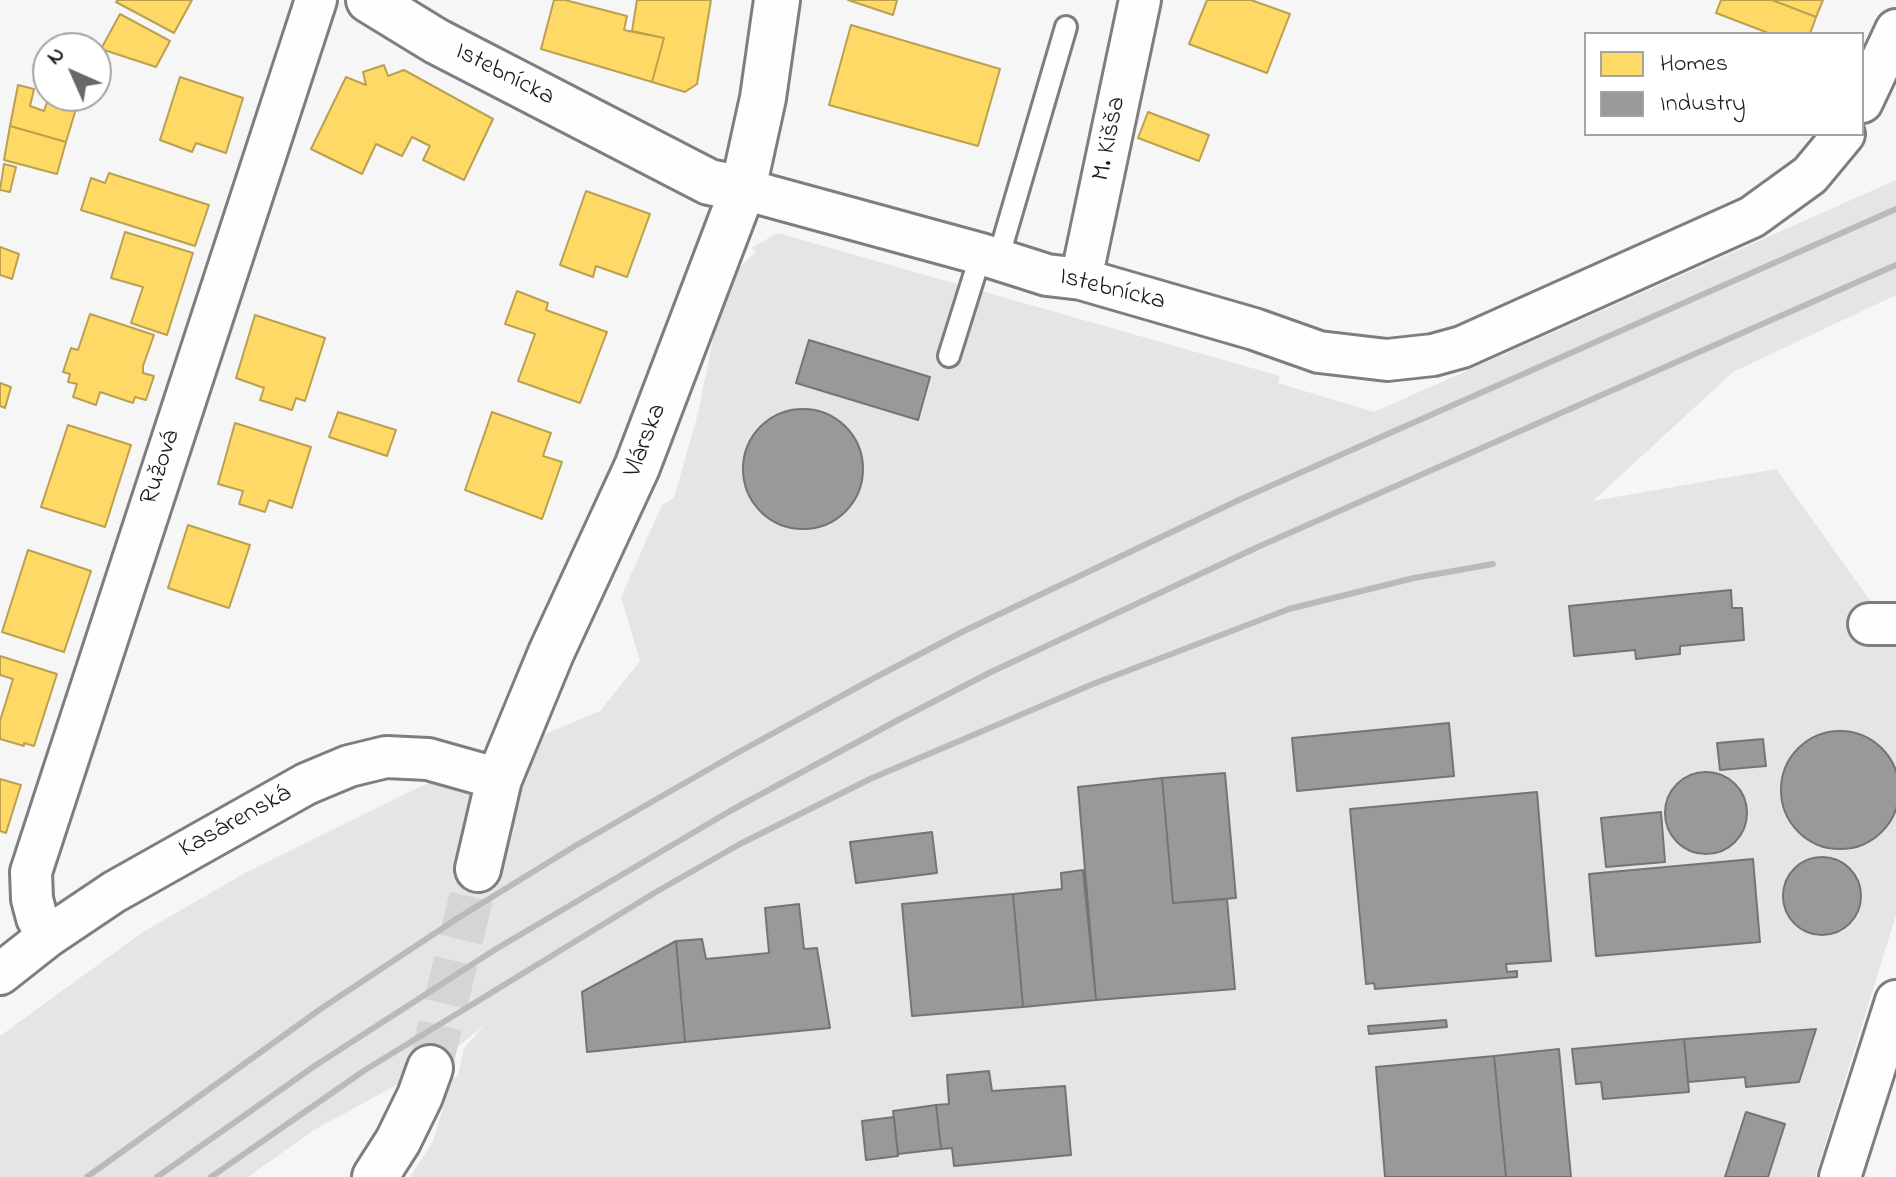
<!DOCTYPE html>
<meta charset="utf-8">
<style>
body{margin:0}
#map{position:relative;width:1896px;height:1177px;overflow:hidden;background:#f6f6f6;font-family:"Indie Flower",sans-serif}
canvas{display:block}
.legend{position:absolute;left:1584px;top:32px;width:280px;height:104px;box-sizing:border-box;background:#fff;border:2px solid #a4a4a4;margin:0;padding:10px 14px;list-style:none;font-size:24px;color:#1c1c1c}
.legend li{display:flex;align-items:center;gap:16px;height:40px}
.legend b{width:40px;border:2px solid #a4a4a4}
.north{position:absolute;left:32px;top:32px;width:80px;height:80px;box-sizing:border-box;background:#fff;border:2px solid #a4a4a4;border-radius:50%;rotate:315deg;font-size:22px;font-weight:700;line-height:32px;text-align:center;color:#1c1c1c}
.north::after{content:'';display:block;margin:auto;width:28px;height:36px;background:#686868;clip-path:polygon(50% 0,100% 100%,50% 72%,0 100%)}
</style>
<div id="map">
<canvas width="1896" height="1177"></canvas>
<ul class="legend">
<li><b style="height:22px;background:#ffd966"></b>Homes</li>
<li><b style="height:22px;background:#999"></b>Industry</li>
</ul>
<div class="north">N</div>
</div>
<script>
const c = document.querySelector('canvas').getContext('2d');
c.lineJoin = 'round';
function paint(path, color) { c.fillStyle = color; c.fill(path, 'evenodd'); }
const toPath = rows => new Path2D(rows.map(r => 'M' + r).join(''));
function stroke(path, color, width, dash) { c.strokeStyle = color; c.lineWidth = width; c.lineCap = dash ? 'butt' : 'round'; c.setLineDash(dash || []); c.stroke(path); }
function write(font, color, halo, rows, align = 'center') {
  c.font = font + ' "Indie Flower",sans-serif'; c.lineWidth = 8; c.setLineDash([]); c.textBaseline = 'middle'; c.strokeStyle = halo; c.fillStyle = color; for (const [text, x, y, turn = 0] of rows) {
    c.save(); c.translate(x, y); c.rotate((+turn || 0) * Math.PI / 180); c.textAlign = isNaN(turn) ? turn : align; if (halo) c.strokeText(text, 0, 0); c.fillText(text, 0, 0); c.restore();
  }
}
paint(toPath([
 [1896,180,1896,295,1733,372,1593,501,1776,469,1896,637,1896,915,1815,1177,410,1177,433,1141,452,1079,458,1076,464,1048,485,1025,437,1063,314,1130,248,1177,0,1177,0,1036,143,932,245,873,413,790,600,711,640,661,621,597,662,505,674,498,698,413,717,320,730,285,741,266,756,252,751,248,778,233,1280,376,1278,383,1374,412]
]), '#e5e5e5');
const homes = toPath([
 [118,0,192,0,174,33,116,2,118,0],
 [554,0,565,0,627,16,624,30,664,38,652,82,541,49,554,0],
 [637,0,711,0,697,84,685,92,652,82,664,38,632,31,637,0],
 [848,0,897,0,893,15,848,0],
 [1207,0,1251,0,1290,14,1267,73,1189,44,1207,0],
 [1721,0,1772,0,1816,17,1810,34,1771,34,1716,13,1721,0],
 [1772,0,1823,0,1816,17,1772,0],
 [120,14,170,41,156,67,101,49,120,14],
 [851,25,1000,69,978,146,829,105,851,25],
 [384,65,388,76,404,70,493,119,464,180,423,160,430,146,412,137,402,156,376,144,362,174,311,149,346,77,366,85,363,72,384,65],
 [180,77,243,98,226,153,196,143,192,152,160,140,180,77],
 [18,85,34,89,30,106,44,111,49,96,78,102,66,142,10,126,18,85],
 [1148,112,1209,135,1199,161,1138,138,1148,112],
 [10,126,66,142,57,174,4,160,10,126],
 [4,164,16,167,10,192,0,190,4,164],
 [109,173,209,205,195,246,81,210,91,178,105,183,109,173],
 [586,191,650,214,627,277,596,266,593,277,560,265,586,191],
 [125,232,193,253,167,335,131,323,143,287,111,278,125,232],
 [0,247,19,254,12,279,0,275,0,247],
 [517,291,548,303,546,310,607,332,580,403,518,381,535,334,505,324,517,291],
 [90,314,154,335,143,366,143,373,154,376,146,400,135,397,133,403,100,392,96,405,73,397,77,384,68,382,70,374,63,372,71,348,78,350,90,314],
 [255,315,325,338,305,401,296,398,292,410,260,400,264,388,236,378,255,315],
 [0,383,11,387,5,408,0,406,0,383],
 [338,412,396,430,387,456,329,437,338,412],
 [492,412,551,433,543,456,562,462,542,519,465,490,492,412],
 [235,423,311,447,292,508,269,500,265,512,239,504,243,491,218,484,235,423],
 [68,425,131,445,105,527,41,507,68,425],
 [188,525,250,545,229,608,168,588,188,525],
 [28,550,91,571,64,652,2,632,28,550],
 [0,656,57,674,34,746,24,743,24,746,0,739,0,721,13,679,0,675,0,656],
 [0,779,21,785,6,833,0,831,0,779]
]);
paint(homes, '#ffd966');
stroke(homes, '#bba050', 2);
const industry = toPath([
 [809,340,930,377,918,420,796,383,809,340],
 '743 469a60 60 0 1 1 120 0a60 60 0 1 1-120 0Z',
 [1731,590,1732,608,1742,608,1744,640,1680,646,1680,654,1636,659,1635,650,1574,656,1569,606,1731,590],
 [1449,723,1454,776,1297,791,1292,738,1449,723],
 '1781 790a59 59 0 1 1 118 0a59 59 0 1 1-118 0Z',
 [1763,739,1766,766,1720,770,1717,743,1763,739],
 '1665 813a41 41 0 1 1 82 0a41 41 0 1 1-82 0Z',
 [1225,773,1236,898,1173,903,1162,778,1225,773],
 [1162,778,1173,903,1227,899,1235,989,1096,1000,1078,787,1162,778],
 [1537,792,1551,961,1506,964,1507,972,1517,971,1517,977,1375,989,1374,983,1366,984,1350,809,1537,792],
 [1661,812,1665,862,1606,867,1601,818,1661,812],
 [932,832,937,873,856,883,850,842,932,832],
 '1783 896a39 39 0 1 1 78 0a39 39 0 1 1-78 0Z',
 [1753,859,1760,942,1596,956,1589,874,1753,859],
 [1083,870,1096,1000,1023,1007,1013,894,1062,889,1061,873,1083,870],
 [1013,894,1023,1007,912,1016,902,904,1013,894],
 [799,904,804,949,817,948,830,1028,685,1042,676,941,702,939,706,959,769,953,765,908,799,904],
 [676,941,685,1042,587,1052,582,992,676,941],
 [1446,1020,1447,1027,1369,1034,1368,1026,1446,1020],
 [1816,1029,1799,1082,1746,1087,1745,1077,1688,1082,1684,1039,1816,1029],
 [1684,1039,1689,1092,1603,1099,1601,1082,1576,1084,1572,1049,1684,1039],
 [1559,1049,1571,1177,1506,1177,1494,1056,1559,1049],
 [1494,1056,1506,1177,1385,1177,1376,1067,1494,1056],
 [989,1071,992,1091,1065,1086,1071,1155,954,1166,952,1148,941,1149,936,1105,949,1104,947,1075,989,1071],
 [936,1105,941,1149,898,1154,893,1111,936,1105],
 [1746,1112,1785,1124,1768,1177,1725,1177,1746,1112],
 [894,1117,898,1156,866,1160,862,1121,894,1117]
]);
paint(industry, '#999');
stroke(industry, '#747474', 2);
stroke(toPath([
 [430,1068,478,869]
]), '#d5d5d5', 44, [44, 22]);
const lane = toPath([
 [998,259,1066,27],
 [949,356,981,254]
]);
const street = toPath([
 [1862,102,1896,30],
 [743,189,981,254,1047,275,1081,279,1254,329,1319,352,1387,360,1433,355,1462,347,1752,217,1810,175,1844,134],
 [1081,279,1140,0],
 [1869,624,1896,624],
 [47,937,37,918,32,899,31,872,316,0],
 [0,974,47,937,114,892,306,784,349,766,386,757,428,759,499,779],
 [1840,1177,1896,1001]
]);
const secondary = toPath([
 [369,0,436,41,709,182,743,189],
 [478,869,499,779,551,653,637,467,743,189,763,98,777,0],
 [375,1177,398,1141,420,1096,430,1068]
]);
stroke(lane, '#7e7e7e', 26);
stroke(street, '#7e7e7e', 46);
stroke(secondary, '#7e7e7e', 50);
stroke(lane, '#fefefe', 20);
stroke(street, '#fefefe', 40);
stroke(secondary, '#fefefe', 44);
stroke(toPath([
 [87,1177,322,1008,458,918,575,846,737,753,878,676,964,631,1241,499,1896,209],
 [157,1177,316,1065,496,949,730,811,900,719,989,673,1260,546,1896,265],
 [211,1177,365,1070,656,892,740,844,870,779,1093,684,1289,609,1414,578,1493,564]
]), '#bababa', 6);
write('26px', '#1c1c1c', '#fff', [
 ["Istebnícka",504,76,27],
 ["M. Kišša",1111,139,-79],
 ["Istebnícka",1112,291,14],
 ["Vlárska",647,441,-69],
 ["Ružová",162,468,-72],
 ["Kasárenská",236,823,-29]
]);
</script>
